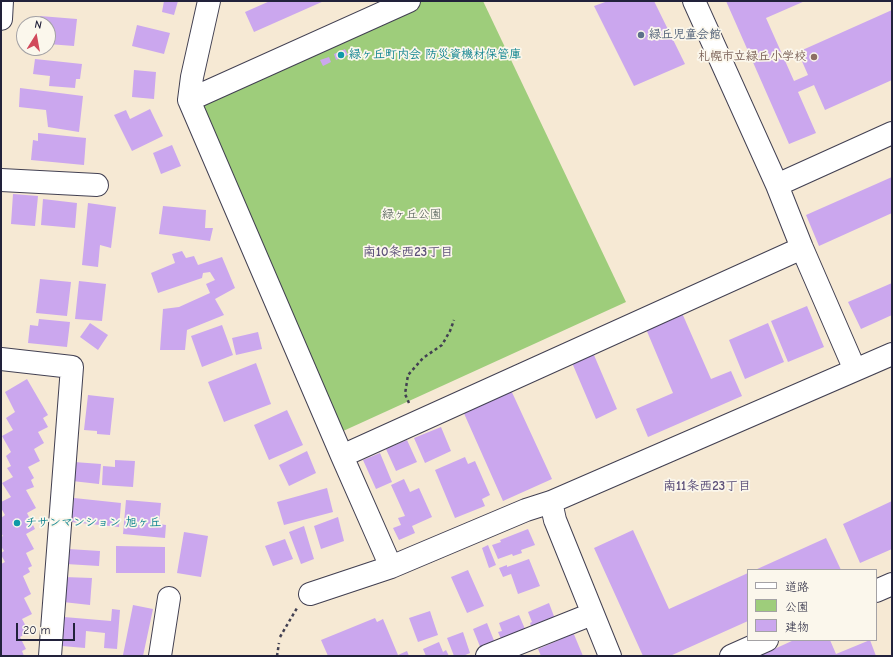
<!DOCTYPE html>
<meta charset="utf-8">
<style>
body{margin:0}
#map{position:relative;width:893px;height:657px;overflow:hidden;background:#f6e9d4;font-family:"Comic Neue","Klee One",sans-serif}
canvas{display:block}
.frame{position:absolute;inset:0;border:2px solid #22223b;pointer-events:none}
.legend{position:absolute;left:747px;top:569px;width:130px;height:72px;box-sizing:border-box;background:#fbf7ec;border:1px solid #a4a2a5;margin:0;padding:5px 7px;list-style:none;font-size:12px;color:#22223b}
.legend li{display:flex;align-items:center;gap:8px;height:20px}
.legend b{width:20px;border:1px solid #a4a2a5}
.north{position:absolute;left:16px;top:16px;width:40px;height:40px;box-sizing:border-box;background:#fbf7ec;border:1px solid #a4a2a5;border-radius:50%;rotate:11deg;font-size:11px;font-weight:700;line-height:16px;text-align:center;color:#22223b}
.north::after{content:'';display:block;margin:auto;width:14px;height:18px;background:#d1495b;clip-path:polygon(50% 0,100% 100%,50% 72%,0 100%)}
.scale{position:absolute;left:16px;top:623px;width:59px;height:18px;box-sizing:border-box;border:2px solid #22223b;border-top:0;padding-left:5px;font-size:12px;line-height:14px;white-space:nowrap;color:#22223b;-webkit-text-stroke:3px #fbf7ec;paint-order:stroke}
</style>
<div id="map">
<canvas width="893" height="657"></canvas>
<div class="frame"></div>
<ul class="legend">
<li><b style="height:5px;background:#fff"></b>道路</li>
<li><b style="height:11px;background:#9ecd7b"></b>公園</li>
<li><b style="height:11px;background:#cba7ee"></b>建物</li>
</ul>
<div class="north">N</div>
<div class="scale">20 m</div>
</div>
<script>
const c = document.querySelector('canvas').getContext('2d');
c.lineJoin = 'round';
function paint(path, color) { c.fillStyle = color; c.fill(path, 'evenodd'); }
const toPath = rows => new Path2D(rows.map(r => 'M' + r).join(''));
function stroke(path, color, width, dash) { c.strokeStyle = color; c.lineWidth = width; c.lineCap = dash ? 'butt' : 'round'; c.setLineDash(dash || []); c.stroke(path); }
function write(font, color, halo, rows, align = 'center') {
  c.font = font + ' "Comic Neue","Klee One",sans-serif'; c.lineWidth = 3.5; c.setLineDash([]); c.textBaseline = 'middle'; c.strokeStyle = halo; c.fillStyle = color; for (const [text, x, y, turn = 0] of rows) {
    c.save(); c.translate(x, y); c.rotate((+turn || 0) * Math.PI / 180); c.textAlign = isNaN(turn) ? turn : align; if (halo) c.strokeText(text, 0, 0); c.fillText(text, 0, 0); c.restore();
  }
}
paint(toPath([
 [409,1,483,1,626,302,341,432,194,119,201,98]
]), '#9ecd7b');
paint(toPath([
 [164,1,178,1,174,15,162,12],
 [270,1,324,1,254,32,245,12],
 [608,1,654,1,685,64,634,86,594,6],
 [726,1,805,1,766,18,794,81,808,75,798,52,892,10,892,80,825,110,814,85,798,92,816,133,789,144],
 [40,16,77,19,74,46,48,44,48,24,39,24],
 [137,25,170,33,164,54,132,46],
 [345,49,348,55,336,60,334,54],
 [329,57,331,62,323,66,320,60],
 [35,59,82,64,80,79,76,79,75,88,49,86,50,76,33,74],
 [134,70,156,72,154,99,132,97],
 [20,88,83,96,79,132,48,127,46,110,19,107],
 [150,109,163,136,132,151,114,115,126,110,130,119],
 [38,133,86,138,84,165,31,160,33,140,38,141],
 [172,145,181,166,161,174,153,153],
 [892,177,892,213,819,246,806,215],
 [13,194,38,196,35,226,11,224],
 [43,199,77,203,75,228,41,225],
 [88,203,116,207,111,248,100,245,98,267,82,265],
 [163,206,206,210,205,228,213,228,210,241,159,234],
 [182,251,186,258,194,256,198,265,222,257,235,288,215,299,224,315,187,330,185,350,160,350,163,309,179,307,210,293,206,284,215,280,210,272,203,273,202,278,158,293,151,273,175,263,172,254],
 [40,279,71,282,67,316,36,313],
 [79,281,106,284,102,321,75,319],
 [892,283,892,315,861,329,848,302],
 [807,306,824,347,788,362,771,321],
 [682,313,711,379,731,371,742,396,648,437,636,409,673,393,646,329],
 [39,319,70,322,67,347,28,343,30,325,38,326],
 [90,323,108,335,98,350,80,337],
 [768,323,784,362,745,379,729,340],
 [222,325,233,355,202,367,191,336],
 [258,332,262,349,236,355,232,338],
 [591,348,617,409,596,419,570,358],
 [256,363,271,404,224,422,208,382],
 [27,379,48,415,43,418,48,427,38,432,44,443,34,449,40,461,28,467,34,478,31,480,34,487,26,490,36,508,27,513,35,529,26,534,34,549,26,553,32,566,28,568,30,572,23,576,31,594,24,598,32,614,22,619,29,632,20,637,26,649,22,651,24,656,1,656,1,564,5,562,1,555,1,553,4,551,1,546,1,537,3,536,1,533,1,518,5,515,1,508,1,502,11,497,2,483,13,477,7,468,11,466,6,456,11,452,2,436,13,430,6,418,15,412,5,392],
 [510,388,552,479,503,501,462,409],
 [88,395,114,398,110,435,97,434,97,431,84,430],
 [287,410,303,445,269,460,254,425],
 [441,427,451,451,425,463,414,438],
 [407,440,417,462,396,471,386,449],
 [307,451,316,473,289,486,279,465],
 [380,453,392,482,376,489,363,460],
 [465,457,468,464,475,461,490,495,482,499,485,506,455,518,435,470],
 [115,460,135,461,133,487,102,485,103,466,115,467],
 [74,462,101,464,99,484,72,481],
 [404,479,410,492,419,488,432,517,412,526,415,533,399,540,393,528,401,525,398,518,405,516,391,485],
 [327,488,333,512,284,525,277,502],
 [74,498,121,503,119,527,71,522],
 [126,500,161,503,159,524,166,525,165,538,123,534],
 [892,501,892,549,860,563,843,524],
 [338,517,344,541,321,549,314,526],
 [304,526,314,559,301,564,289,532],
 [528,529,535,545,521,550,522,553,513,556,512,554,498,559,492,545,501,542,500,540],
 [633,530,669,609,748,573,748,621,670,656,643,656,594,548],
 [184,532,208,536,201,577,177,573],
 [826,538,841,570,755,570],
 [285,539,293,559,273,566,265,546],
 [488,545,496,565,489,568,482,548],
 [116,546,165,547,165,573,116,573],
 [68,549,100,551,99,566,66,564],
 [529,559,540,586,518,594,511,574,503,577,499,568,507,565,507,567],
 [468,570,484,606,467,613,451,577],
 [64,577,92,578,90,605,63,602],
 [549,603,555,619,532,629,530,623,532,622,528,612],
 [133,605,153,609,143,656,123,655],
 [112,609,120,610,117,649,104,648,105,633,86,631,85,648,62,646,64,617,111,621],
 [430,611,438,635,418,642,409,618],
 [519,615,525,629,501,639,498,632,502,631,499,623],
 [375,618,377,622,383,619,398,655,407,651,409,656,328,656,321,640],
 [487,623,495,643,481,649,473,629],
 [463,632,470,653,463,656,454,656,447,638],
 [573,632,583,656,541,656,538,649,559,640,558,638],
 [794,640,830,640,836,654,870,640,876,656,759,656],
 [439,642,443,652,446,650,449,656,426,656,423,649]
]), '#cba7ee');
const minor = toPath([
 [209,1,192,77,189,100,409,1],
 [694,1,777,185,802,248,855,370],
 [1,19,2,1],
 [189,100,342,456,391,567,310,594],
 [1,180,97,185],
 [777,185,892,133],
 [1,359,72,367,50,656],
 [342,456,802,248],
 [551,502,555,520,610,656],
 [391,567,526,510,551,502,892,354],
 [876,591,892,584],
 [160,656,169,598],
 [487,656,592,614],
 [731,656,767,640]
]);
stroke(minor, '#424052', 24);
stroke(toPath([
 [409,403,405,394,408,375,423,358,442,345,450,331,454,320],
 [280,637,297,608],
 [277,656,279,643]
]), '#424052', 2.5, [3, 3]);
stroke(minor, '#fff', 22);
for (const [x, y, r, color] of [
 [641,35,4,"#5c6f8a"],
 [341,55,4,"#0f9aa8"],
 [814,57,4,"#8d6e63"],
 [17,523,4,"#0f9aa8"]
]) { const dot = new Path2D(); dot.arc(x, y, r, 0, 2 * Math.PI); c.fillStyle = color; c.fill(dot); stroke(dot, '#fbf7ec', 1.5); }
write('bold 12px', '#4e5e75', '#fbf7ec', [
 ["緑丘児童会館",649,35]
], 'left');
write('bold 12px', '#0d838f', '#fbf7ec', [
 ["緑ヶ丘町内会 防災資機材保管庫",349,55],
 ["チサンマンション 旭ヶ丘",25,523]
], 'left');
write('bold 12px', '#785e54', '#fbf7ec', [
 ["札幌市立緑丘小学校",806,57]
], 'right');
write('12px', '#47554e', '#fbf7ec', [
 ["緑ヶ丘公園",412,215]
]);
write('bold 13px', '#5d517a', '#fbf7ec', [
 ["南10条西23丁目",408,252],
 ["南11条西23丁目",707,486]
]);
</script>
